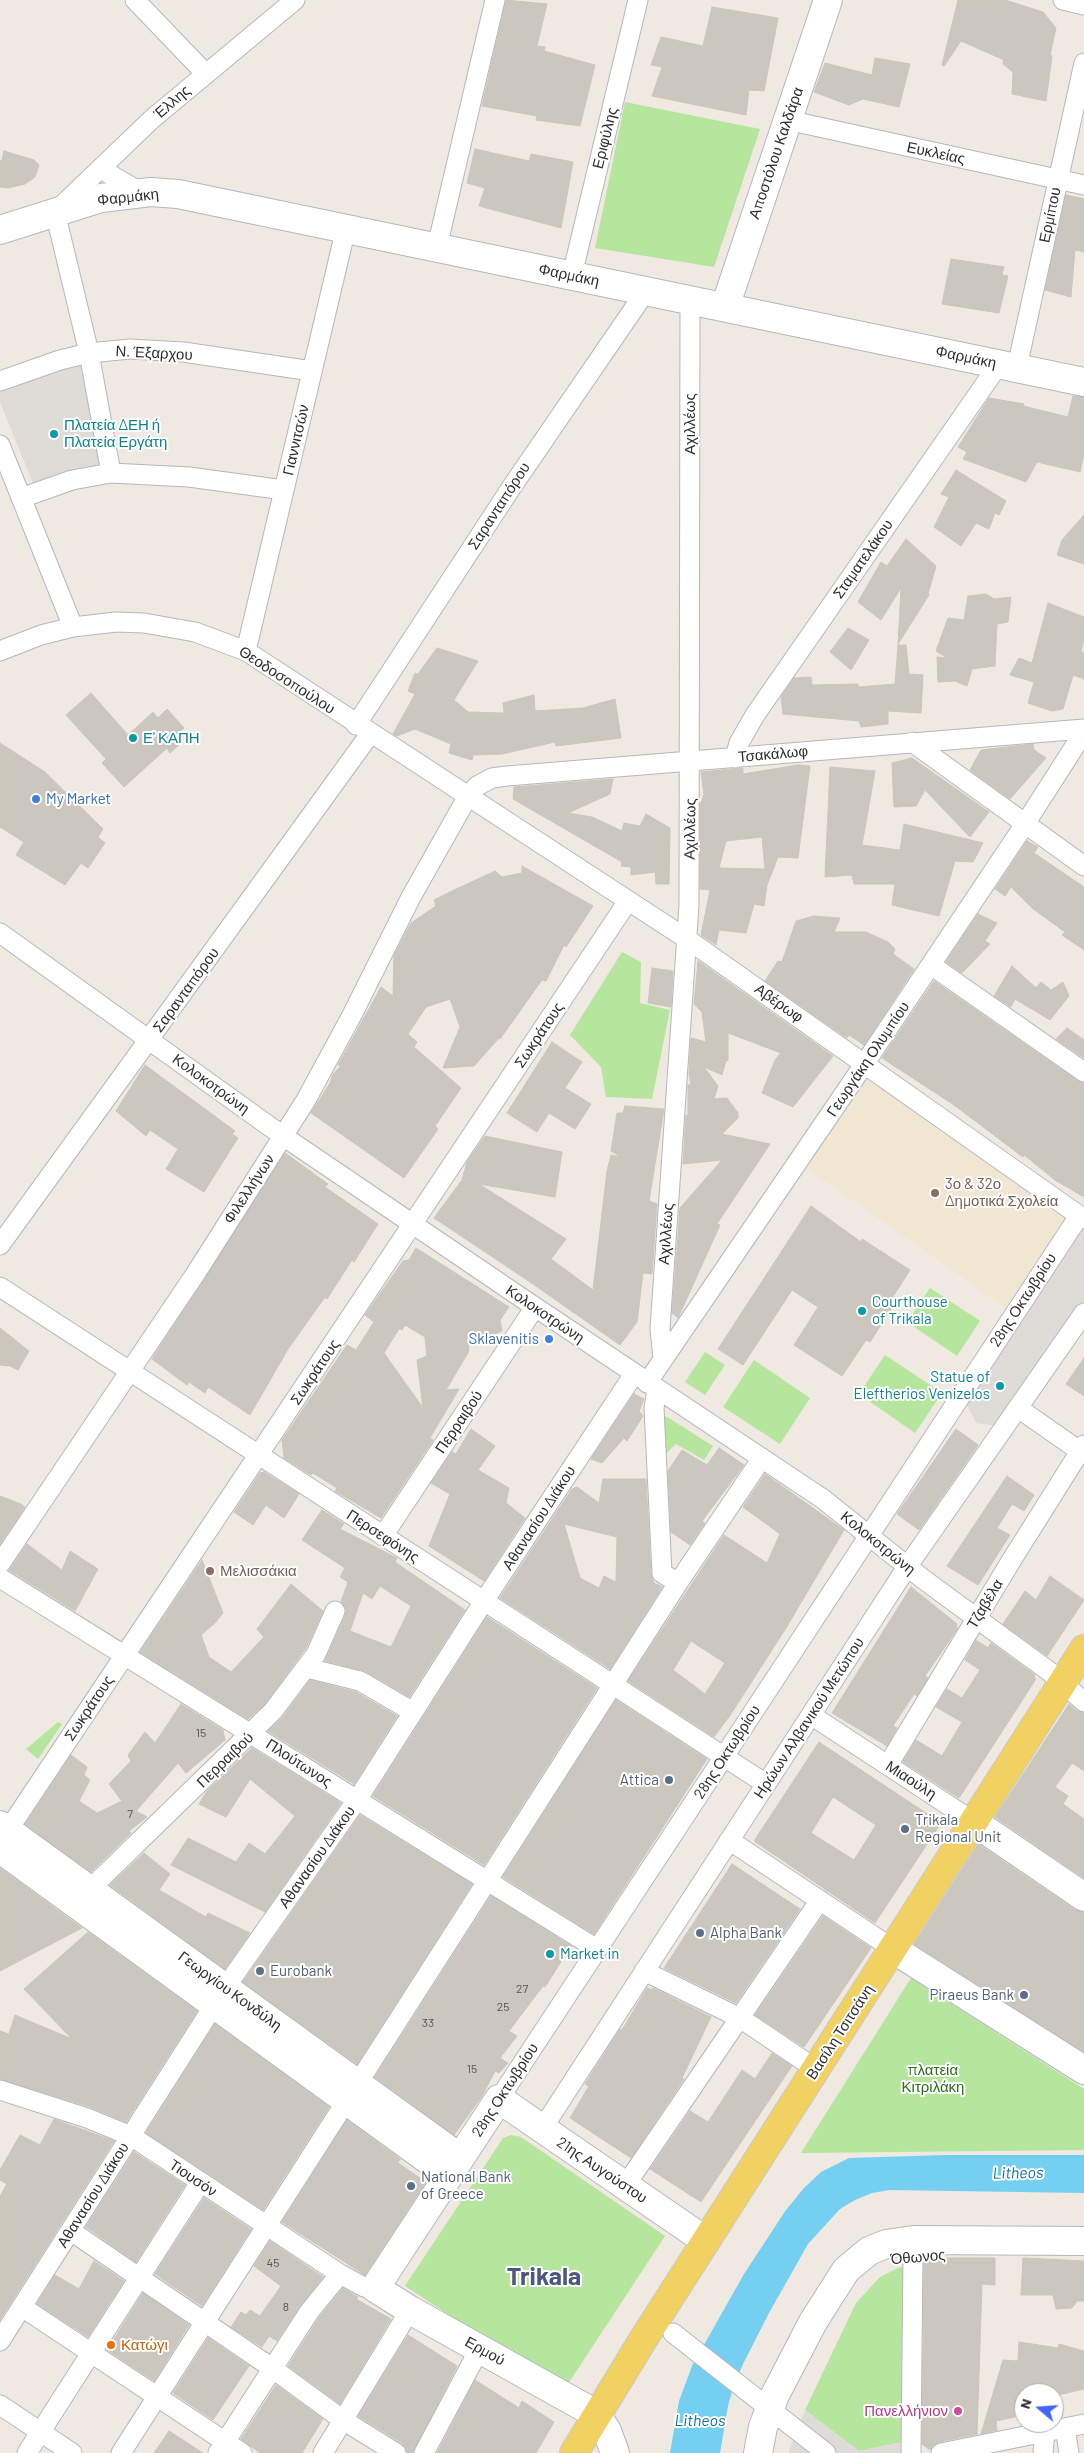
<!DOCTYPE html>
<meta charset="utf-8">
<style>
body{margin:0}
#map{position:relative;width:1084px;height:2453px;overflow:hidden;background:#efe9e1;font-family:Barlow,sans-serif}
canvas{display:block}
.north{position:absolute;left:1014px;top:2383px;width:50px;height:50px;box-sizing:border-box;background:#fff;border:1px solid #ababab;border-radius:50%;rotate:288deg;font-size:14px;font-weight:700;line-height:20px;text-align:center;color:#2e2e2e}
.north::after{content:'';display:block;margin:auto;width:18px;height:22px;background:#4264fb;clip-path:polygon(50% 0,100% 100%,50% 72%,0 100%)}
</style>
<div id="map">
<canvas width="1084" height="2453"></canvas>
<div class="north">N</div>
</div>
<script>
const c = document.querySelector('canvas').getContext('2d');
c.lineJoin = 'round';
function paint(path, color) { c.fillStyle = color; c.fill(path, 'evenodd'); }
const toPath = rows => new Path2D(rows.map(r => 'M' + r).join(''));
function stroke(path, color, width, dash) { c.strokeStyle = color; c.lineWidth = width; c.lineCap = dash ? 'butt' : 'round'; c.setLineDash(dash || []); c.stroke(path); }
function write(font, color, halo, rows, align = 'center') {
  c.font = font + ' Barlow,sans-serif'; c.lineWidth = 4; c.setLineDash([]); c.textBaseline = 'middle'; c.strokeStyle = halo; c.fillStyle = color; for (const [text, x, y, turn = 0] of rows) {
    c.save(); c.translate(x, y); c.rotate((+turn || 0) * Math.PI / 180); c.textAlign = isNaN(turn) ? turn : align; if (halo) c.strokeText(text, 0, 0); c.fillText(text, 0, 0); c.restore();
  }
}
paint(toPath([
 [865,1077,1064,1219,1006,1308,804,1166]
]), '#f0e6d1');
paint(toPath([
 [625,102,760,129,714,267,595,248],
 [622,952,641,962,640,1003,670,1010,652,1099,606,1097,601,1067,570,1035],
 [930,1288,980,1321,957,1356,907,1322],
 [705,1352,725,1365,705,1395,685,1382],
 [885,1355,942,1393,915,1433,859,1394],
 [754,1360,810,1398,780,1444,723,1407],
 [656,1410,713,1446,704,1460,676,1444,659,1460],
 [58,1722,62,1724,38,1759,26,1749],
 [911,1978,1084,2089,1084,2150,801,2153],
 [511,2135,521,2137,665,2236,564,2390,405,2286,503,2138],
 [909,2266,907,2441,859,2451,805,2410,856,2303,880,2277,898,2268]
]), '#b6e59e');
paint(toPath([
 [80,362,101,466,34,486,0,402,0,389],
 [1084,1223,1084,1309,998,1426,976,1423,966,1403],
 [805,2410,859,2451,914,2440,914,2453,788,2453]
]), '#dfdcd8');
paint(toPath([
 [946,2155,1084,2155,1084,2193,889,2190,872,2193,855,2200,840,2209,808,2244,769,2313,743,2364,733,2388,728,2406,720,2453,670,2453,679,2401,692,2366,744,2274,786,2210,804,2188,821,2172,849,2158]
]), '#75cff0');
const building = toPath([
 [506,0,547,4,537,46,545,47,544,51,595,65,580,126,536,120,537,116,482,106,506,0],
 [958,0,1005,0,1043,12,1056,28,1050,55,1052,56,1046,101,1012,94,1013,72,1003,64,1004,60,961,41,944,66,942,65,958,0],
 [712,7,778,18,764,91,749,90,746,115,652,96,662,67,651,65,661,37,703,46,712,7],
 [875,58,910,64,899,107,863,99,849,105,814,92,825,63,872,75,875,58],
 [475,149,529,161,531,154,573,162,561,228,479,206,485,188,467,183,475,149],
 [4,151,34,160,39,165,35,177,25,184,8,188,0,187,0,160,2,161,4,151],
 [1066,195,1084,199,1084,252,1075,250,1071,297,1045,290,1066,195],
 [951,259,1004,267,1002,275,1008,276,999,313,942,304,951,259],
 [1073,396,1084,397,1084,454,1080,472,1037,462,1026,482,963,459,967,452,958,447,989,398,1024,404,1023,406,1068,417,1073,396],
 [956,470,1006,501,999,515,995,513,989,529,976,523,961,546,934,527,949,497,941,494,956,470],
 [1084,515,1084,564,1057,555,1062,540,1084,515],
 [906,539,936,566,928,594,929,595,898,644,901,588,881,620,858,602,881,562,887,566,906,539],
 [986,594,994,599,1011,597,1008,622,997,624,995,666,972,669,967,686,955,681,938,682,937,657,947,658,936,651,948,618,964,620,968,596,986,594],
 [1048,603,1084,617,1084,638,1081,652,1084,653,1084,679,1073,675,1063,709,1052,711,1028,703,1034,682,1010,675,1019,658,1032,663,1048,603],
 [848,628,869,640,851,670,830,652,848,628],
 [898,645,906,645,909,674,923,675,921,713,888,711,888,724,861,727,859,721,783,714,781,697,794,678,811,677,812,685,858,684,858,687,895,684,898,645],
 [437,648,478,661,454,700,468,712,504,713,503,703,534,695,535,711,583,708,615,699,621,738,556,746,555,742,502,754,473,755,472,760,449,753,451,744,415,729,397,736,393,734,415,694,408,691,415,673,418,674,437,648],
 [91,693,128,735,153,712,158,718,167,709,184,728,176,735,182,742,170,753,167,748,124,787,102,763,106,759,66,715,91,693],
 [0,743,45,772,103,829,98,837,105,843,88,868,81,863,65,885,16,855,24,842,0,827,0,743],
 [1033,744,1034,750,1046,758,1010,799,970,770,981,750,1033,744],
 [912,758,989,812,970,837,925,790,916,806,894,807,892,763,912,758],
 [798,765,810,766,798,858,778,857,767,885,764,906,754,904,746,933,719,930,716,945,701,935,710,890,700,889,700,805,704,795,701,772,743,768,743,774,798,765],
 [762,837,765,869,719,868,726,841,762,837],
 [830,767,875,771,862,845,900,850,904,824,983,843,973,862,955,861,939,916,892,905,895,884,854,884,852,875,825,877,830,767],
 [613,779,610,794,568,813,592,817,622,831,624,823,640,826,646,814,670,828,669,884,656,884,655,872,631,875,631,867,621,866,622,862,513,799,514,787,613,779],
 [1027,841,1038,847,1034,853,1084,887,1084,950,1062,935,1065,932,1032,908,1011,887,1005,896,995,889,1027,841],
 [522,866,593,906,566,947,564,945,546,981,542,980,500,1039,499,1038,474,1066,443,1068,460,1027,450,999,426,1007,408,1034,417,1042,414,1047,461,1088,435,1126,438,1129,404,1178,311,1113,330,1083,333,1074,341,1066,338,1065,381,987,393,996,394,956,411,923,436,906,434,900,454,890,495,871,502,877,522,873,522,866],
 [978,914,997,923,985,941,990,944,962,973,946,962,978,914],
 [814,916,840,918,834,932,866,932,888,942,895,949,893,954,914,969,864,1045,849,1035,847,1038,765,981,778,961,782,962,796,921,814,916],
 [698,961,833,1056,793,1107,762,1093,775,1060,781,1053,728,1033,728,1061,726,1060,722,1075,704,1067,718,1086,714,1099,727,1098,738,1113,738,1118,722,1134,770,1144,717,1224,720,1225,678,1318,672,1313,680,1208,722,1160,683,1164,686,1115,688,1116,688,1085,691,1085,689,1073,691,1038,706,1042,702,1012,694,1004,698,961],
 [1012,966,1036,988,1041,982,1051,990,1063,982,1069,996,1050,1020,1015,999,1011,1007,994,996,1012,966],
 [652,968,673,971,671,1007,648,1003,652,968],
 [934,981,1078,1081,1084,1083,1084,1197,1055,1180,1024,1155,1023,1157,954,1105,882,1058,934,981],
 [1067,1028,1084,1040,1084,1058,1056,1039,1067,1028],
 [552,1042,582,1062,565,1088,591,1104,575,1129,549,1113,537,1132,507,1113,552,1042],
 [145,1065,235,1131,232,1134,238,1138,204,1192,166,1169,178,1149,150,1130,146,1136,116,1111,145,1065],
 [625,1106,664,1109,649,1201,657,1204,652,1274,643,1273,637,1322,620,1345,533,1284,434,1218,462,1180,467,1162,485,1136,562,1152,555,1197,479,1184,566,1239,551,1259,593,1290,607,1171,611,1155,621,1157,611,1151,617,1113,623,1113,625,1106],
 [285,1153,328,1184,325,1187,378,1224,354,1262,352,1260,327,1299,325,1297,288,1349,250,1415,208,1387,205,1393,189,1382,187,1385,152,1359,285,1153],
 [811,1206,861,1242,862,1239,910,1270,889,1303,893,1306,870,1342,866,1340,842,1376,794,1345,818,1307,792,1290,743,1365,718,1349,811,1206],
 [416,1248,509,1307,500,1320,502,1331,493,1335,468,1335,469,1351,446,1390,459,1389,430,1438,433,1440,381,1518,335,1491,337,1488,313,1473,311,1475,284,1458,282,1440,347,1345,356,1350,374,1322,365,1315,403,1261,409,1260,416,1248],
 [405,1325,425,1337,427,1356,417,1360,423,1408,384,1353,399,1329,402,1330,405,1325],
 [0,1328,29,1351,18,1370,10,1366,0,1365,0,1328],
 [1084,1358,1084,1396,1066,1384,1084,1358],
 [634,1394,644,1399,639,1411,643,1416,627,1441,624,1438,602,1463,591,1459,634,1394],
 [471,1429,495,1446,478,1470,509,1488,506,1503,525,1518,484,1581,429,1546,450,1494,431,1483,452,1452,456,1454,471,1429],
 [956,1429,978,1445,919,1530,897,1514,956,1429],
 [719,1448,744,1465,702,1521,705,1523,690,1545,671,1532,668,1471,682,1450,707,1465,719,1448],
 [264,1472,299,1494,284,1518,266,1505,253,1525,234,1512,260,1473,264,1472],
 [765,1474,844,1530,786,1628,731,1714,714,1737,628,1681,724,1535,767,1563,780,1534,743,1507,765,1474],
 [691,1641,725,1663,705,1694,673,1670,691,1641],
 [1007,1476,1034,1495,1024,1511,1012,1504,997,1528,1010,1535,978,1585,947,1566,1007,1476],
 [603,1479,646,1479,651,1574,654,1583,662,1587,610,1669,500,1598,572,1489,577,1487,599,1503,603,1479],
 [564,1524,617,1537,616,1582,604,1576,599,1588,580,1578,564,1524],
 [0,1496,21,1504,25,1507,0,1544,0,1496],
 [322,1510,344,1524,340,1529,397,1558,395,1562,465,1610,409,1697,365,1671,325,1661,345,1616,346,1609,341,1602,348,1582,340,1577,345,1568,302,1540,322,1510],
 [380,1586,411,1606,391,1647,350,1631,363,1593,372,1599,380,1586],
 [27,1544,62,1570,70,1551,98,1569,75,1611,9,1570,27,1544],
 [202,1560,223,1613,215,1623,201,1635,209,1657,231,1672,264,1637,257,1629,291,1584,323,1611,306,1648,265,1704,248,1719,140,1652,202,1560],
 [1050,1576,1084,1600,1047,1656,1003,1624,1025,1591,1036,1600,1050,1576],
 [911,1587,957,1624,956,1627,958,1628,925,1676,928,1678,917,1696,914,1694,893,1726,897,1728,887,1746,832,1713,911,1587],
 [487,1617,597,1688,484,1865,373,1796,487,1617],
 [976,1640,988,1648,991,1643,1035,1675,1034,1677,1036,1679,959,1798,903,1762,916,1740,942,1756,962,1722,936,1707,947,1689,962,1698,980,1670,965,1660,976,1640],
 [310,1680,356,1692,397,1716,354,1784,268,1731,282,1718,310,1680],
 [616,1700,707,1759,594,1934,503,1877,616,1700],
 [181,1704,223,1730,225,1740,186,1773,178,1763,136,1811,147,1817,129,1831,131,1833,91,1872,25,1824,71,1755,87,1767,84,1775,90,1780,79,1801,97,1813,122,1801,109,1784,131,1761,128,1755,145,1732,155,1743,181,1704],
 [1069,1704,1077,1711,1084,1713,1084,1771,1072,1763,1055,1787,1068,1796,1063,1804,1084,1819,1084,1878,995,1817,1069,1704],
 [819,1742,941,1823,875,1923,754,1841,819,1742],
 [833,1797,876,1825,854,1860,811,1833,833,1797],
 [252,1748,341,1803,265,1912,171,1865,188,1838,236,1862,249,1843,265,1854,295,1816,250,1779,226,1817,199,1804,207,1791,252,1748],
 [360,1815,472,1884,357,2064,243,1982,360,1815],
 [978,1844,1075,1910,1084,1912,1084,2052,914,1944,978,1844],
 [144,1853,170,1874,159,1890,206,1917,208,1913,250,1933,225,1969,110,1885,144,1853],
 [732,1864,800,1909,736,2003,664,1968,732,1864],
 [0,1868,82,1928,0,1971,0,1868],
 [491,1896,571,1946,545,1987,543,1986,509,2031,517,2036,500,2058,508,2063,499,2073,495,2071,482,2096,454,2135,375,2077,491,1896],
 [823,1916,871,1948,804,2047,755,2015,823,1916],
 [88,1932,197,2011,126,2122,90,2107,0,2079,0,2031,9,2034,15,2015,72,2039,24,1989,88,1932],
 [647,1988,652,1990,653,1988,711,2017,682,2078,684,2079,631,2158,570,2118,589,2086,585,2084,620,2029,622,2030,647,1988],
 [215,2024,329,2107,263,2210,146,2133,215,2024],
 [772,2053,792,2066,701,2202,650,2169,690,2111,708,2122,742,2070,755,2079,772,2053],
 [54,2119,114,2141,0,2320,0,2196,7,2184,0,2180,0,2170,20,2135,40,2145,54,2119],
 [347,2120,400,2159,398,2163,426,2182,365,2275,282,2222,347,2120],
 [134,2152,185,2185,136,2262,86,2227,134,2152],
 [204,2198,251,2229,202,2306,155,2274,204,2198],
 [270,2241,323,2277,300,2306,277,2341,269,2336,262,2347,231,2327,241,2312,246,2315,250,2310,260,2316,281,2286,254,2266,270,2241],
 [924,2258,995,2258,995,2285,982,2284,977,2434,939,2442,930,2450,922,2444,924,2258],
 [1023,2258,1084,2261,1084,2301,1077,2301,1072,2308,1056,2309,1053,2295,1021,2295,1023,2258],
 [94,2261,124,2281,88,2337,37,2304,55,2275,79,2289,94,2261],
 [343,2288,358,2297,356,2299,391,2319,340,2404,288,2366,318,2319,343,2288],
 [143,2293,189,2325,154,2381,107,2350,143,2293],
 [408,2335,457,2366,413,2453,407,2453,402,2443,358,2416,408,2335],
 [208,2338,249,2366,213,2420,173,2393,208,2338],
 [1019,2342,1058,2348,1059,2344,1084,2351,1084,2389,1054,2396,1054,2393,1024,2393,1024,2415,996,2421,997,2430,981,2434,1003,2360,1018,2361,1019,2342],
 [475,2380,519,2408,522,2401,554,2422,536,2453,437,2453,475,2380],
 [276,2385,323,2419,302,2453,260,2453,241,2439,276,2385],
 [169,2431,203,2453,154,2453,169,2431]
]);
paint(building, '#cbc7bf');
stroke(building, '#cbc5ba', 1);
const street = toPath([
 [135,0,205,73],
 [1063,0,1084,5],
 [787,120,1084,185],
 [101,169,140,192],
 [437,247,495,0],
 [572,275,638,0],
 [1017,367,1084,63],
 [0,381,60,360,89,353,130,349,183,352,312,371],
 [0,445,73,627],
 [111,473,89,353,55,212,152,119,295,0],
 [21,498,72,480,111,473,189,477,284,490],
 [0,651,41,635,73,627,116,622,144,623,195,632,246,651,687,939,1084,1219],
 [246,651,346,228],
 [356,725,513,485,646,291],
 [912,742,1084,866],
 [735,758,739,743,755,715,999,364],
 [0,933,283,1136,535,1307,823,1499,923,1579,1050,1672,1084,1702],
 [931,965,1084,1072],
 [0,1245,370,734],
 [0,1287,766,1784],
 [663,1358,660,1329,689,905,690,299],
 [647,1383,865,1063,1025,824,1084,732],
 [657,1389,654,1408,662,1573,678,1583],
 [1018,1408,1084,1454],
 [383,1536,535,1307],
 [0,1564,196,1273,306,1100,352,1015,411,897,468,796,477,786,492,778,507,776,1084,729],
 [0,1578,597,1949],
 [307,1668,360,1681,413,1712],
 [811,1715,974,1822],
 [888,1765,1011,1561,1084,1445],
 [2,1839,628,901],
 [729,1840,893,1949],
 [90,1889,273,1711,316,1654,335,1611],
 [644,1971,740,2018,816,2069],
 [0,2090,87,2118,131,2136,340,2274,364,2287,375,2288],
 [499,2099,1079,1216],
 [542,2129,907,1567,1084,1313],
 [625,2186,820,1900],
 [71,2231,272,2368,343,2420,396,2453],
 [22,2307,242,2453],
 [673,2333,826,2453],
 [0,2341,225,1988,357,1800,484,1601,634,1374],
 [0,2405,72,2453],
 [1065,2428,1069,2453],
 [27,2453,200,2183],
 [121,2453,678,1583,762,1458],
 [218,2453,309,2312,340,2274],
 [323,2453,410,2310],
 [424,2453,480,2348],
 [911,2453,913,2255],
 [941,2453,1084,2424],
 [1043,2453,1045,2432]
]);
const secondary = toPath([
 [0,230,101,198,151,192,178,194,1084,382],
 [725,307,828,0],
 [974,1822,1084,1897],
 [0,1825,460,2158],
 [3,1851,449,2175],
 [893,1949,1084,2070],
 [615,2453,607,2431,596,2414,410,2310,375,2288,499,2099,706,2241],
 [758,2453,763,2427,775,2395,813,2322,846,2270,869,2251,886,2244,913,2240,1084,2241]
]);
const primary = toPath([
 [574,2453,644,2338,1084,1649]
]);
stroke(street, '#b4b7c1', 21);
stroke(secondary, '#b4b7c1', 30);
stroke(primary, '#c9c9c9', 30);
stroke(street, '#fff', 19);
stroke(secondary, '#fff', 28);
stroke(primary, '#f2d163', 28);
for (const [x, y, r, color] of [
 [54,434,5,"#0f9aa8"],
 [133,738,5,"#0f9aa8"],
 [36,799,5,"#3f7fe0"],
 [935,1193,5,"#8d6e63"],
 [862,1311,5,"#0f9aa8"],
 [549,1339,5,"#3f7fe0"],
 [1000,1386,5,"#0f9aa8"],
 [210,1571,5,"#8d6e63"],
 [669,1780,5,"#5c6f8a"],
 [905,1829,5,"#5c6f8a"],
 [700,1933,5,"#5c6f8a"],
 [550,1954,5,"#0f9aa8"],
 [260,1971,5,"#5c6f8a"],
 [1024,1995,5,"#5c6f8a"],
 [411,2186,5,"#5c6f8a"],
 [111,2345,5,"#e8710a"],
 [958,2411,5,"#d1479c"]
]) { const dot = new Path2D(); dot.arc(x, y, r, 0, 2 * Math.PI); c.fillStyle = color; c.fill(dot); stroke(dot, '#fff', 2); }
write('12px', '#555452', null, [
 ["15",201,1733],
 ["7",130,1814],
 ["27",522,1989],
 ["25",503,2007],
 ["33",428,2023],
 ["15",472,2069],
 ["45",273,2263],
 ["8",286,2307]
]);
write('15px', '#2e2e2e', '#fff', [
 ["Έλλης",172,102,-41],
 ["Εριφύλης",605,138,-76],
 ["Αποστόλου Καλδάρα",776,153,-71],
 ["Ευκλείας",936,153,12],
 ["Φαρμάκη",128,197,-6],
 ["Ερμίπου",1050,215,-78],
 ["Φαρμάκη",569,275,12],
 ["Ν. Έξαρχου",154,353,3],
 ["Φαρμάκη",966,357,12],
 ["Αχιλλέως",690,424,-90],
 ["Γιαννιτσών",296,440,-77],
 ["Σαρανταπόρου",499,506,-57],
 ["Σταματελάκου",863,559,-55],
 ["Θεοδοσοπούλου",287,680,33],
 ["Τσακάλωφ",773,754,-5],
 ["Αχιλλέως",690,829,-89],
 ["Σαρανταπόρου",186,990,-54],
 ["Αβέρωφ",779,1003,35],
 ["Σωκράτους",539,1035,-56],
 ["Γεωργάκη Ολυμπίου",868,1059,-56],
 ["Κολοκοτρώνη",211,1084,36],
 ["Φιλελλήνων",249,1189,-57],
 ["Αχιλλέως",666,1234,-86],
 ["28ης Οκτωβρίου",1023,1300,-57],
 ["Κολοκοτρώνη",545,1314,34],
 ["Σωκράτους",315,1372,-56],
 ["Περραιβού",459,1422,-56],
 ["Αθανασίου Διάκου",539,1518,-57],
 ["Περσεφόνης",383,1536,33],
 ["Κολοκοτρώνη",878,1543,39],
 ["Τζαβέλα",985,1604,-59],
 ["Σωκράτους",89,1708,-56],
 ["Ηρώων Αλβανικού Μετώπου",809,1718,-57],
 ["28ης Οκτωβρίου",727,1752,-57],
 ["Περραιβού",225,1760,-44],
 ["Πλούτωνος",299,1763,33],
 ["Μιαούλη",911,1780,33],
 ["Αθανασίου Διάκου",317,1857,-55],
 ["Γεωργίου Κονδύλη",230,1991,36],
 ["Βασίλη Τσιτσάνη",840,2032,-57],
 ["28ης Οκτωβρίου",505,2090,-57],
 ["21ης Αυγούστου",602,2170,34],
 ["Τιουσόν",193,2178,34],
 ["Αθανασίου Διάκου",93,2195,-58],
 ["Όθωνος",918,2257,-5],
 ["Ερμού",485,2351,29]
]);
write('15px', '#0d838f', '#fff', [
 ["Πλατεία ΔΕΗ ή",64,425],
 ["Πλατεία Εργάτη",64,442],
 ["Ε' ΚΑΠΗ",143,738],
 ["Courthouse",872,1302],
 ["of Trikala",872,1319],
 ["Statue of",990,1377,"right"],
 ["Eleftherios Venizelos",990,1394,"right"],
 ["Market in",560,1954]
], 'left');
write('15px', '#366cbe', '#fff', [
 ["My Market",46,799],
 ["Sklavenitis",539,1339,"right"]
], 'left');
write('15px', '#785e54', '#fff', [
 ["3ο & 32ο",945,1184],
 ["Δημοτικά Σχολεία",945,1201],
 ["Μελισσάκια",220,1571]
], 'left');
write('15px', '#4e5e75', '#fff', [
 ["Attica",659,1780,"right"],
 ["Trikala",915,1820],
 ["Regional Unit",915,1837],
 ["Alpha Bank",710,1933],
 ["Eurobank",270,1971],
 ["Piraeus Bank",1014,1995,"right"],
 ["National Bank",421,2177],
 ["of Greece",421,2194]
], 'left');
write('15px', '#2c6e1b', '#fff', [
 ["πλατεία",933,2070],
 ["Κιτριλάκη",933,2087]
]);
write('15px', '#c56008', '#fff', [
 ["Κατώγι",121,2345]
], 'left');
write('15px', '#b23c85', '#fff', [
 ["Πανελλήνιον",948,2411]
], 'right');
write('italic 16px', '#0d6fa3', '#fff', [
 ["Litheos",1018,2173,-1],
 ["Litheos",700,2421]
]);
write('bold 25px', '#4d5680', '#fff', [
 ["Trikala",544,2277]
]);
</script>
